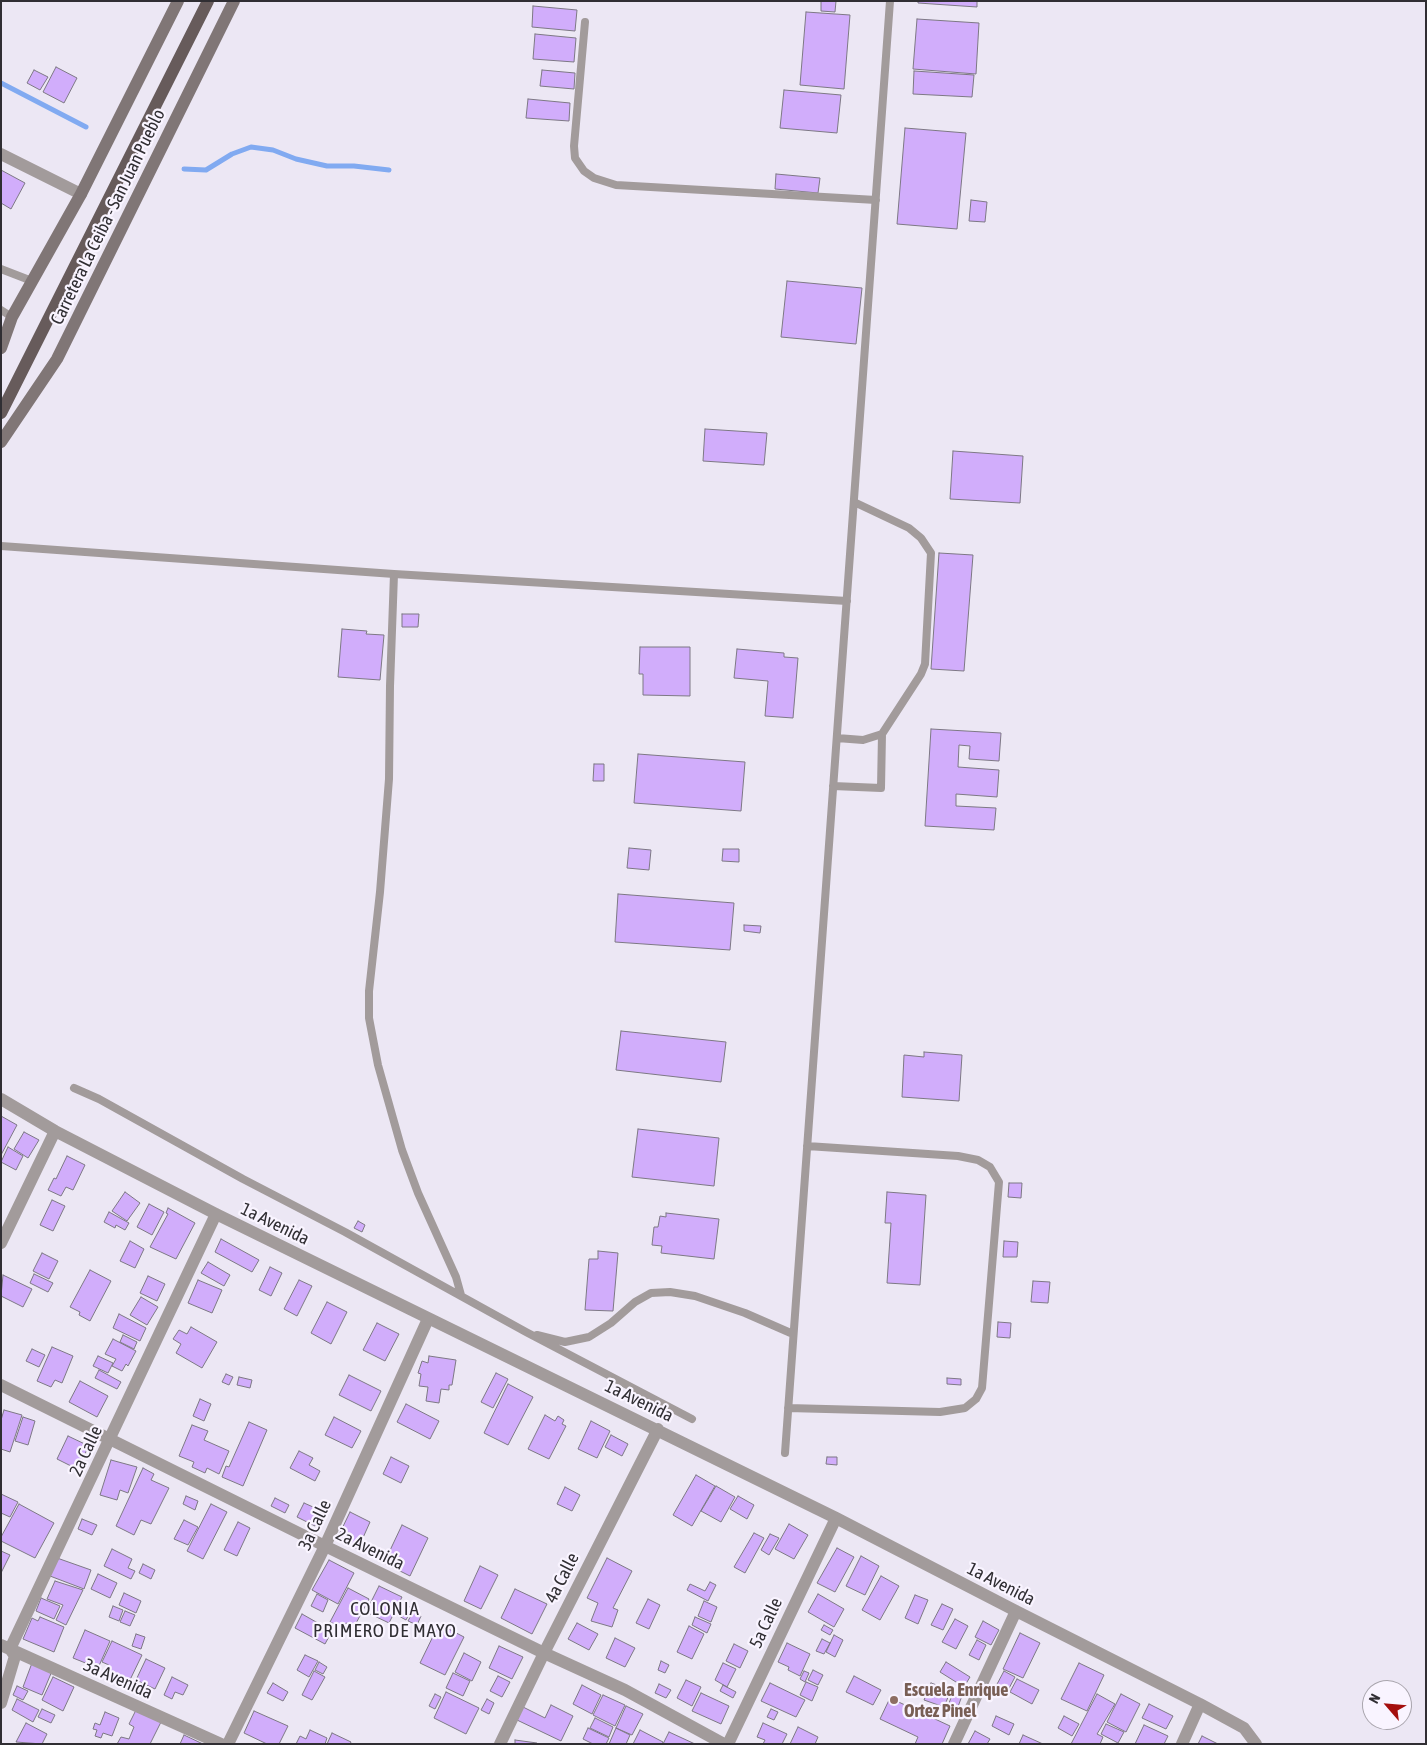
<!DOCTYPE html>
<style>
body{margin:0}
#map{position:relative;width:1427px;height:1745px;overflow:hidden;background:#ece7f4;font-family:"Asap Condensed",sans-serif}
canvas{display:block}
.frame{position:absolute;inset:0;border:2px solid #302e33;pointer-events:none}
.north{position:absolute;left:1362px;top:1680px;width:50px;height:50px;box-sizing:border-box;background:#f9f4ff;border:1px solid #a9a5ad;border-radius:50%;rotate:297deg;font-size:14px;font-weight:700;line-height:20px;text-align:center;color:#302e33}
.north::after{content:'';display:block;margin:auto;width:18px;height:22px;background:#a40e0d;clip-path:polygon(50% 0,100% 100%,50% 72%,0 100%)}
</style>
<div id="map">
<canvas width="1427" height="1745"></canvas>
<div class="frame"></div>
<div class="north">N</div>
</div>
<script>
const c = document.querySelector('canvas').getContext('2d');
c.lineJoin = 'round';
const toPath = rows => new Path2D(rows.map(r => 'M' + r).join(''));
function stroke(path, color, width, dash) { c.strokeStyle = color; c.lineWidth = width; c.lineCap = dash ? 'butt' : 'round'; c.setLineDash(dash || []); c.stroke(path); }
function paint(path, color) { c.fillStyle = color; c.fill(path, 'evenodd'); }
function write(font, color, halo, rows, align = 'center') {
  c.font = font + ' "Asap Condensed",sans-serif'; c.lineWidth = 4.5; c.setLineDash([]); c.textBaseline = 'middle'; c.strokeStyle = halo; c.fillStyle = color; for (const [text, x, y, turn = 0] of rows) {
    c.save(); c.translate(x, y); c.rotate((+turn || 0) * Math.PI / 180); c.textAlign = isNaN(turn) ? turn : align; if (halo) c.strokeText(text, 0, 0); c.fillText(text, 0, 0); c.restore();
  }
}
stroke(toPath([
 [1,83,86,127],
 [184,169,206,170,232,154,251,147,273,150,296,159,327,166,354,166,389,170]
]), '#81aaf1', 5);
const building = toPath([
 [821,1,836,1,835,12,821,11,821,1],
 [918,1,977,1,977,7,918,3,918,1],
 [533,6,577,10,575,31,532,27,533,6],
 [806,12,850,15,844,89,800,85,806,12],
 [917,19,979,23,976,74,913,69,917,19],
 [535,34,576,38,574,62,533,59,535,34],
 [56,67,77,78,64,103,43,92,56,67],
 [34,70,48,77,40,90,27,83,34,70],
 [542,70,575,73,574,89,540,86,542,70],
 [914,71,974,75,972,97,913,94,914,71],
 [784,90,841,95,837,133,780,128,784,90],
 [528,99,570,103,569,121,526,118,528,99],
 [905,128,966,133,957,229,897,224,905,128],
 [1,170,25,183,11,209,1,203,1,170],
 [776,174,820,178,818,193,775,189,776,174],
 [971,200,987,202,985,222,969,221,971,200],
 [787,281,862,288,856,344,781,337,787,281],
 [705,429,767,433,764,465,703,461,705,429],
 [953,451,1023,456,1020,503,950,499,953,451],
 [939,553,973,555,964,671,931,669,939,553],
 [402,614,419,614,418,627,402,627,402,614],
 [342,629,367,631,366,634,384,635,380,680,338,677,342,629],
 [640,647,690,647,690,696,643,695,643,674,639,674,640,647],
 [737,649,784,653,784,657,798,658,793,718,765,716,768,681,734,678,737,649],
 [931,729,1001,733,999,761,969,759,970,746,959,745,958,767,999,770,997,797,956,794,956,806,996,808,994,830,925,826,931,729],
 [638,754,745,762,741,811,634,803,638,754],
 [594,764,604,764,604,781,593,781,594,764],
 [629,848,651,850,649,870,627,868,629,848],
 [723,849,739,849,739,862,722,861,723,849],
 [618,894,734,903,730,950,615,942,618,894],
 [744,925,761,926,760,933,744,931,744,925],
 [621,1031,726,1042,721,1082,616,1070,621,1031],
 [924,1052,962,1055,959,1101,902,1097,904,1055,924,1057,924,1052],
 [1,1116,17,1125,1,1155,1,1116],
 [638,1129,719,1138,714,1186,632,1177,638,1129],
 [24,1132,39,1140,28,1158,14,1149,24,1132],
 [8,1147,23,1156,16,1170,1,1162,8,1147],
 [67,1156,85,1165,73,1190,66,1187,61,1196,48,1190,54,1178,56,1179,67,1156],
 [1009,1183,1022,1183,1021,1198,1008,1197,1009,1183],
 [125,1192,140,1203,127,1221,112,1211,125,1192],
 [887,1192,926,1195,920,1285,887,1283,891,1223,885,1223,887,1192],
 [52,1200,65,1206,53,1231,40,1225,52,1200],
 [149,1204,164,1212,152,1235,137,1227,149,1204],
 [168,1208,195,1223,176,1259,150,1247,168,1214,166,1213,168,1208],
 [109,1212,129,1223,125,1230,116,1225,115,1228,104,1222,109,1212],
 [666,1213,719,1219,714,1259,661,1253,662,1246,652,1245,654,1227,658,1227,660,1216,666,1217,666,1213],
 [358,1221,365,1225,362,1232,354,1228,358,1221],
 [221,1239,259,1260,252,1272,215,1252,221,1239],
 [130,1241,144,1249,135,1268,120,1261,130,1241],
 [1004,1241,1018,1242,1017,1257,1003,1257,1004,1241],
 [598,1251,618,1253,613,1311,585,1310,589,1259,598,1259,598,1251],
 [42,1253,58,1261,49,1279,33,1271,42,1253],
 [208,1262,230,1275,224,1286,201,1273,208,1262],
 [270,1267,282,1273,271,1296,259,1290,270,1267],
 [90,1270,111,1281,90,1321,79,1315,80,1312,70,1307,90,1270],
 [34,1274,53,1283,48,1292,30,1283,34,1274],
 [3,1275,32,1289,23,1307,1,1296,3,1275],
 [148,1276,165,1284,157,1301,140,1293,148,1276],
 [198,1280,222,1290,212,1313,188,1303,198,1280],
 [299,1280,312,1286,297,1316,284,1309,299,1280],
 [1033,1281,1050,1282,1048,1303,1031,1302,1033,1281],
 [141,1297,158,1307,147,1325,130,1315,141,1297],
 [327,1302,347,1312,331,1344,311,1333,327,1302],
 [119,1314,146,1328,140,1341,113,1328,119,1314],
 [998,1322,1011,1323,1010,1338,997,1337,998,1322],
 [377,1323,399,1334,385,1361,363,1350,377,1323],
 [191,1327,217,1342,202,1368,176,1353,181,1344,173,1339,179,1330,187,1334,191,1327],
 [123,1335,137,1342,134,1349,120,1342,123,1335],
 [113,1339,136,1351,128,1366,126,1364,122,1371,112,1366,116,1359,105,1354,113,1339],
 [52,1347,73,1356,62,1383,55,1380,51,1387,37,1381,52,1347],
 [32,1349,45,1355,39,1367,26,1361,32,1349],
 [98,1356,113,1363,108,1373,93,1366,98,1356],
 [429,1356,456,1360,452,1385,449,1385,449,1390,441,1389,439,1403,426,1401,428,1387,419,1386,421,1374,418,1373,422,1361,428,1363,429,1356],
 [99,1370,121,1382,117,1389,95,1378,99,1370],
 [496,1373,508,1379,493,1408,481,1402,496,1373],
 [226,1374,233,1377,229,1385,222,1382,226,1374],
 [349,1375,381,1391,371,1411,339,1395,349,1375],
 [239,1377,252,1380,250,1388,237,1385,239,1377],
 [947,1378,961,1379,961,1385,947,1384,947,1378],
 [80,1381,108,1396,97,1417,69,1402,80,1381],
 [508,1384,533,1397,508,1445,484,1433,508,1384],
 [200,1399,211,1404,204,1421,193,1416,200,1399],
 [406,1404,439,1421,430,1439,397,1422,406,1404],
 [4,1410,22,1415,10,1452,1,1449,1,1420,4,1410],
 [545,1415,555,1421,558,1416,564,1420,562,1424,566,1426,549,1459,528,1449,545,1415],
 [23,1417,35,1421,28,1445,15,1441,23,1417],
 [334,1417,361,1431,352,1448,325,1435,334,1417],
 [591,1421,610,1431,597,1458,578,1449,591,1421],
 [249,1422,267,1430,243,1486,222,1477,226,1466,229,1467,249,1422],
 [192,1425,208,1431,204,1440,229,1451,219,1474,207,1468,205,1473,192,1467,194,1462,179,1456,192,1425],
 [611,1435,628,1444,622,1456,605,1447,611,1435],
 [68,1436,89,1446,77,1469,57,1459,68,1436],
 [299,1451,313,1458,309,1465,320,1471,315,1481,290,1468,299,1451],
 [391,1457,409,1466,401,1483,383,1474,391,1457],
 [827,1457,837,1457,837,1465,826,1464,827,1457],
 [111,1460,137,1467,128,1493,120,1490,117,1500,100,1495,111,1460],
 [143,1468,154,1474,151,1480,169,1488,151,1524,141,1520,134,1535,116,1526,143,1468],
 [696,1475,715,1486,692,1526,673,1515,696,1475],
 [716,1486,735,1497,721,1522,701,1511,716,1486],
 [565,1487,580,1495,572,1511,557,1504,565,1487],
 [1,1494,18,1502,10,1517,1,1513,1,1494],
 [186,1496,198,1501,195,1510,183,1504,186,1496],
 [738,1496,754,1505,747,1519,730,1509,738,1496],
 [275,1498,289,1505,285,1513,271,1506,275,1498],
 [304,1503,322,1511,315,1526,297,1517,304,1503],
 [19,1504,54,1523,35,1558,1,1541,1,1537,19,1504],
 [211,1504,227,1512,203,1559,187,1551,211,1504],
 [350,1512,370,1522,358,1549,337,1539,350,1512],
 [82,1519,97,1525,92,1535,78,1529,82,1519],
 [184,1520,198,1527,188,1545,174,1539,184,1520],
 [238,1522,250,1528,237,1556,224,1550,238,1522],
 [789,1524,808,1535,794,1559,775,1549,789,1524],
 [402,1525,428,1538,410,1576,384,1563,402,1525],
 [754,1533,764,1538,745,1573,734,1567,754,1533],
 [770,1534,779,1538,769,1555,761,1550,770,1534],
 [837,1548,854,1557,835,1592,817,1583,837,1548],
 [112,1549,132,1559,128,1568,135,1571,131,1579,104,1566,112,1549],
 [1,1551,10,1555,1,1573,1,1551],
 [861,1556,879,1566,865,1595,846,1586,861,1556],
 [57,1558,91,1570,84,1589,50,1576,57,1558],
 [607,1558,632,1571,613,1608,618,1610,612,1627,591,1621,598,1603,587,1598,607,1558],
 [329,1560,354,1573,338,1604,312,1590,329,1560],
 [143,1564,155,1570,151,1579,139,1573,143,1564],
 [480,1566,498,1575,481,1609,464,1601,480,1566],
 [98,1574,117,1583,110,1598,91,1589,98,1574],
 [881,1576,899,1586,880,1620,862,1610,881,1576],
 [55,1581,83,1590,66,1625,56,1620,63,1605,47,1599,55,1581],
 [710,1582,716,1585,708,1601,687,1590,690,1584,705,1591,710,1582],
 [379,1586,402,1597,389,1623,366,1612,379,1586],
 [348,1588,369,1599,354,1627,346,1623,343,1628,330,1622,348,1588],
 [515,1589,547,1604,532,1634,501,1618,515,1589],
 [124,1593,141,1601,136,1613,119,1605,124,1593],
 [317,1594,328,1600,323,1612,311,1606,317,1594],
 [818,1594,844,1609,834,1627,808,1612,818,1594],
 [915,1595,928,1600,918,1624,905,1618,915,1595],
 [41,1598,60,1606,54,1619,36,1611,41,1598],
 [648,1599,660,1605,649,1629,636,1623,648,1599],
 [704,1601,717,1607,711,1622,698,1616,704,1601],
 [403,1604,412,1608,406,1620,397,1615,403,1604],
 [942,1604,953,1609,943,1630,931,1625,942,1604],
 [113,1606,123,1610,119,1621,109,1617,113,1606],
 [125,1611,135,1615,130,1626,120,1622,125,1611],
 [413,1612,421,1616,417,1625,408,1621,413,1612],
 [302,1614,332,1631,325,1644,295,1628,302,1614],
 [40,1617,64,1627,54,1652,23,1639,32,1618,38,1621,40,1617],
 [695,1617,711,1624,707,1633,692,1625,695,1617],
 [955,1619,968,1626,956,1649,942,1642,955,1619],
 [983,1621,999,1630,991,1645,975,1637,983,1621],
 [577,1623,598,1634,589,1650,568,1639,577,1623],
 [439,1624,464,1637,445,1675,420,1663,439,1624],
 [824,1625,833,1630,830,1635,821,1630,824,1625],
 [689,1626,704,1634,692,1659,677,1652,689,1626],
 [85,1630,110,1641,98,1668,73,1658,85,1630],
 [1020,1633,1040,1643,1023,1678,1003,1669,1020,1633],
 [136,1634,145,1637,141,1649,132,1646,136,1634],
 [834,1635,843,1640,835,1657,826,1652,834,1635],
 [615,1638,635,1648,625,1667,606,1658,615,1638],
 [822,1639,830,1643,824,1654,816,1651,822,1639],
 [977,1640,986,1645,979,1660,969,1655,977,1640],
 [112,1641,142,1655,128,1684,105,1673,109,1665,102,1662,112,1641],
 [787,1643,810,1654,800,1676,788,1670,789,1667,778,1662,787,1643],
 [734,1644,748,1651,740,1668,726,1661,734,1644],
 [499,1646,523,1657,512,1679,489,1668,499,1646],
 [464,1653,481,1662,472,1681,455,1672,464,1653],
 [305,1655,318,1661,309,1677,297,1670,305,1655],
 [146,1659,165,1668,155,1689,136,1680,146,1659],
 [661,1661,669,1665,665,1673,658,1670,661,1661],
 [319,1662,327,1667,323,1674,315,1670,319,1662],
 [946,1662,970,1677,964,1687,940,1672,946,1662],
 [32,1663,52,1671,42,1695,23,1687,32,1663],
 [723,1663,736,1669,727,1687,715,1680,723,1663],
 [1079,1663,1104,1675,1087,1711,1061,1699,1079,1663],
 [813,1670,823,1675,818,1685,808,1680,813,1670],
 [314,1671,325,1677,312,1700,302,1695,314,1671],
 [804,1671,809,1673,805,1682,800,1679,804,1671],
 [1004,1671,1015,1677,1006,1694,995,1688,1004,1671],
 [453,1673,470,1681,463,1696,446,1688,453,1673],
 [498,1676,510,1682,502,1697,490,1691,498,1676],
 [854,1676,881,1690,873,1705,846,1692,854,1676],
 [53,1677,74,1687,63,1711,42,1700,53,1677],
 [172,1677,188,1685,183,1695,175,1692,172,1699,164,1695,172,1677],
 [1017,1679,1039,1690,1032,1704,1010,1692,1017,1679],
 [686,1680,701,1687,692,1706,677,1698,686,1680],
 [806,1682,818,1687,812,1701,800,1695,806,1682],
 [273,1683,288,1692,283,1701,267,1693,273,1683],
 [770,1683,805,1700,796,1717,761,1701,770,1683],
 [931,1683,951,1690,944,1707,924,1700,931,1683],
 [659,1684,671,1690,666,1698,655,1693,659,1684],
 [582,1685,601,1695,592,1714,573,1704,582,1685],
 [723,1685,736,1692,733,1698,720,1691,723,1685],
 [17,1686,28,1691,23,1700,13,1695,17,1686],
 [954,1690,963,1693,955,1715,946,1711,954,1690],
 [446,1692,479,1708,466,1734,434,1718,446,1692],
 [701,1693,729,1706,721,1724,692,1711,701,1693],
 [435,1694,441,1697,435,1709,429,1706,435,1694],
 [1097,1694,1115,1704,1097,1734,1103,1737,1100,1744,1071,1744,1097,1694],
 [1121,1694,1140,1704,1126,1732,1107,1722,1121,1694],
 [603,1695,625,1705,615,1726,593,1715,603,1695],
 [890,1698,950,1726,942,1744,915,1744,918,1737,880,1719,890,1698],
 [17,1699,39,1710,33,1722,12,1710,17,1699],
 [487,1699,494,1703,489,1714,481,1710,487,1699],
 [1149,1704,1173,1716,1166,1729,1142,1718,1149,1704],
 [551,1705,573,1716,561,1741,517,1720,523,1707,545,1718,551,1705],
 [626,1706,643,1714,632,1735,616,1728,626,1706],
 [42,1709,55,1715,51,1723,38,1717,42,1709],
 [771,1709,778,1712,774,1720,767,1717,771,1709],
 [136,1710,163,1718,150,1744,117,1744,121,1737,129,1739,134,1727,129,1724,136,1710],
 [254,1711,288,1726,279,1744,267,1744,244,1733,254,1711],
 [105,1712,119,1718,112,1736,103,1733,101,1738,95,1736,97,1730,93,1729,95,1723,100,1725,105,1712],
 [996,1716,1014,1724,1009,1735,992,1726,996,1716],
 [1064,1716,1079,1724,1072,1736,1058,1728,1064,1716],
 [595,1718,613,1727,609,1737,590,1728,595,1718],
 [26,1723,47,1734,42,1744,16,1742,26,1723],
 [763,1723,787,1734,782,1744,763,1744,765,1740,757,1737,763,1723],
 [1106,1724,1124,1732,1118,1743,1101,1734,1106,1724],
 [1144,1725,1168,1736,1164,1744,1135,1744,1144,1725],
 [798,1727,818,1737,815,1744,790,1744,798,1727],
 [588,1728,609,1738,606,1744,593,1744,583,1739,588,1728],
 [616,1728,630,1735,626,1744,609,1744,616,1728],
 [310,1730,327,1738,325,1744,296,1744,300,1736,306,1739,310,1730],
 [640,1730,663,1742,662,1744,633,1744,640,1730],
 [975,1731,990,1739,987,1744,968,1744,975,1731],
 [669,1732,695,1744,663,1744,669,1732],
 [332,1733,351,1742,350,1744,327,1744,332,1733],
 [184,1735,203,1744,180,1744,184,1735],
 [1023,1735,1043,1744,1019,1744,1023,1735],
 [1202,1736,1218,1744,1198,1744,1202,1736],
 [515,1740,537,1743,537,1744,515,1744,515,1740]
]);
paint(building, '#d1adfb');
stroke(building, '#7d7884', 1);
stroke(toPath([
 [585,22,574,146,575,158,584,171,594,178,616,185,876,200],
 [1,269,32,281],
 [1,310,12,317],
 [1,546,394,574,847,601],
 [394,574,390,686,389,779,380,892,369,991,369,1018,378,1065,402,1150,418,1193,456,1277,461,1295],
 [837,738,863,740,882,734,921,674,925,664,931,553,921,538,909,528,854,502],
 [833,786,881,788,882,734],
 [74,1088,99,1099,243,1179,345,1232,526,1332,692,1419],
 [537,1335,565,1342,589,1337,611,1323,635,1302,651,1293,670,1292,695,1296,745,1313,793,1334],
 [788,1408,940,1412,965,1408,976,1399,982,1388,999,1182,990,1167,978,1160,958,1156,807,1146],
 [785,1453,890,1]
]), '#a29b9b', 8);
stroke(toPath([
 [1,154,81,194],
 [1,1099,55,1131,216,1214,836,1518,1016,1611,1200,1704,1244,1728,1256,1744],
 [1,1243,55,1131],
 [1,1385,325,1546,544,1653,625,1690,724,1744],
 [1,1645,221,1744],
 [1,1703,15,1656,10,1649,216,1214],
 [228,1744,325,1546,428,1319],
 [500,1744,544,1653,658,1429],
 [728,1744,836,1518],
 [954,1744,1016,1611],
 [1182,1744,1200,1704]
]), '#a29b9b', 12);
stroke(toPath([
 [1,348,12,317,81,194,178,1],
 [1,442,57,359,234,1]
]), '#807676', 12);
stroke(toPath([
 [1,413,208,1]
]), '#675b5b', 12);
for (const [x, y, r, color] of [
 [894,1700,5,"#8d6e63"]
]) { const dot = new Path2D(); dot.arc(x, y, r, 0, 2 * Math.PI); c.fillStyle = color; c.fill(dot); stroke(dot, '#f9f4ff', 2); }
write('18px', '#302e33', '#f9f4ff', [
 ["Carretera La Ceiba - San Juan Pueblo",108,217,-64],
 ["1a Avenida",275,1224,26],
 ["1a Avenida",639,1401,26],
 ["2a Calle",86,1451,-65],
 ["3a Calle",315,1525,-65],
 ["2a Avenida",370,1549,26],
 ["4a Calle",562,1578,-63],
 ["1a Avenida",1001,1584,27],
 ["5a Calle",766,1623,-65],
 ["3a Avenida",118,1679,24]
]);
write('bold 18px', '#785e54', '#f9f4ff', [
 ["Escuela Enrique",904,1690],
 ["Ortez Pinel",904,1711]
], 'left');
c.letterSpacing = '1px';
write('19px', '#302e33', '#f9f4ff', [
 ["COLONIA",385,1609],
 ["PRIMERO DE MAYO",385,1631]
]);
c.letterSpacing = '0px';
</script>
